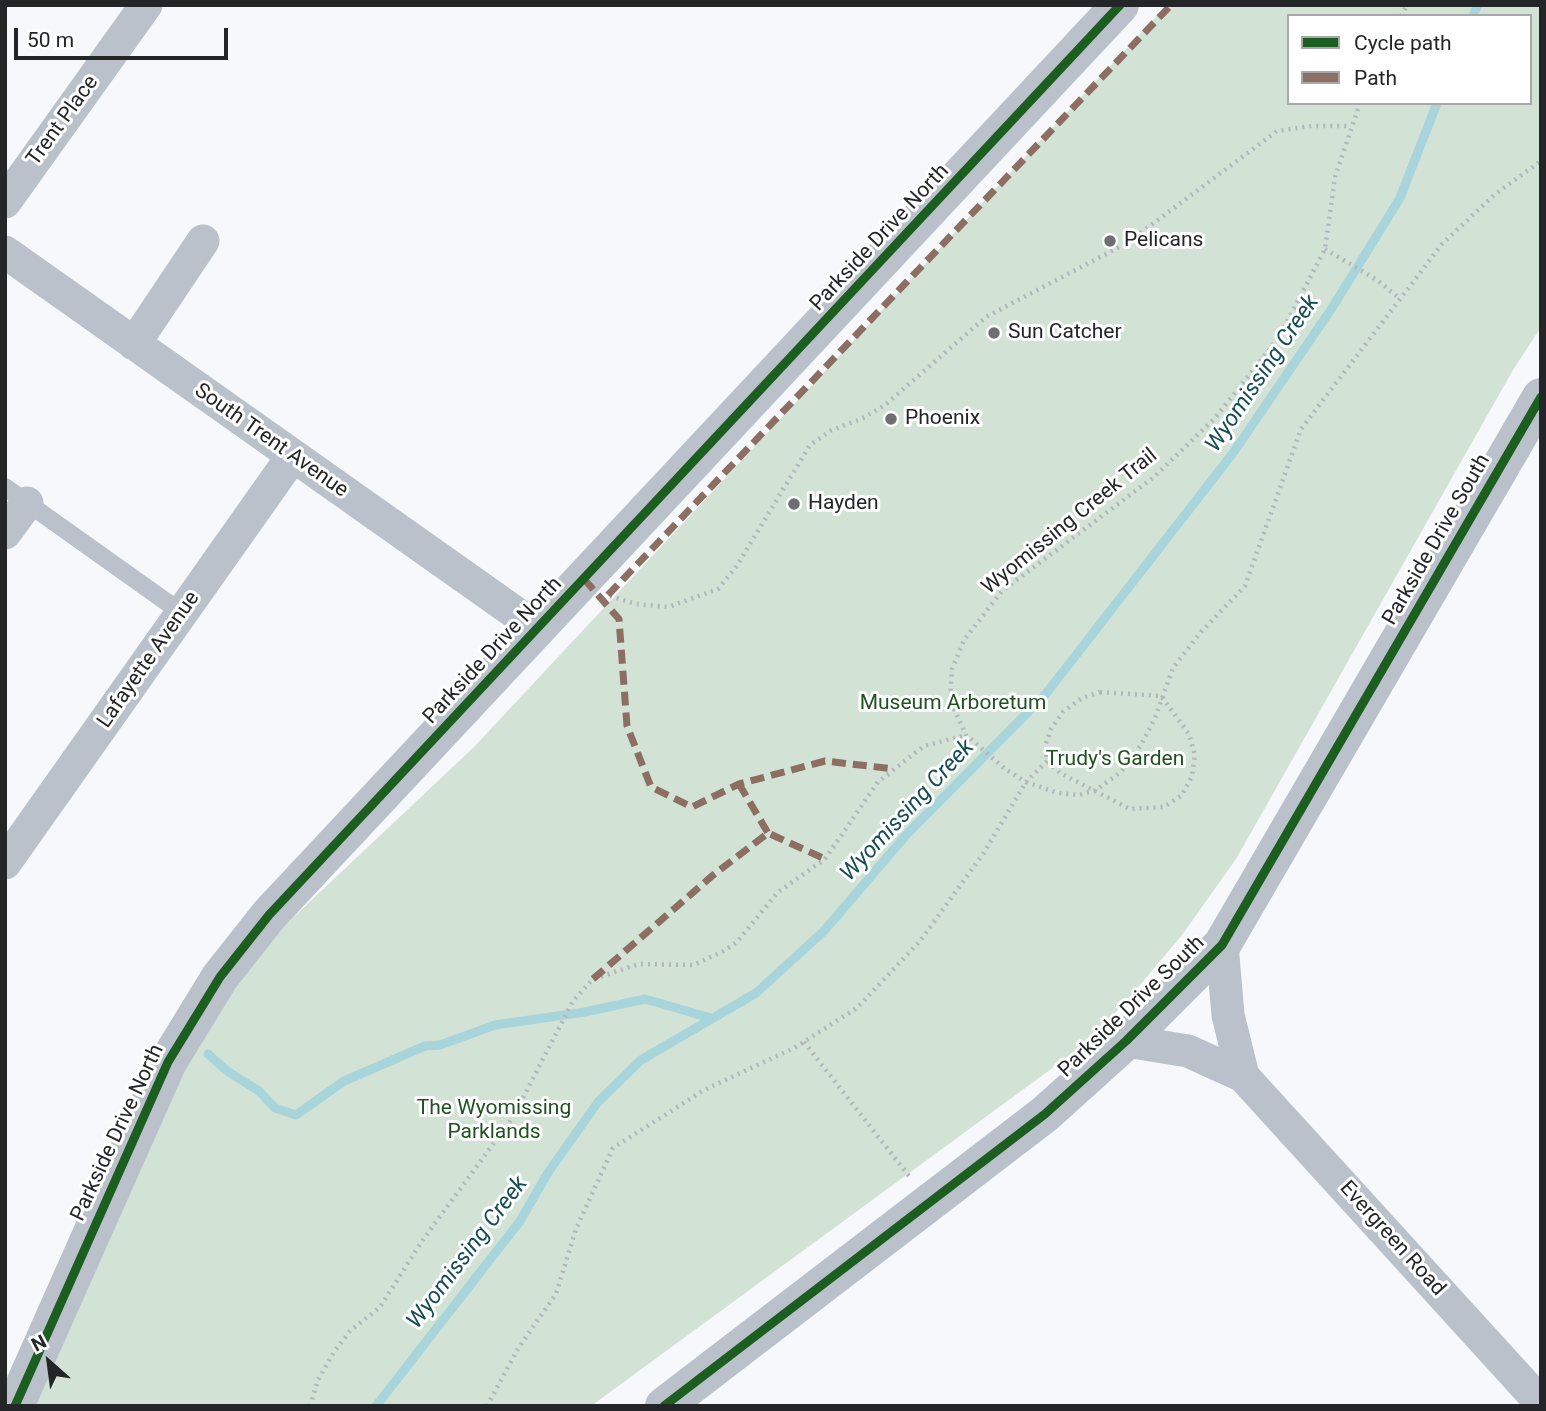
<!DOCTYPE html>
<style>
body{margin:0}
#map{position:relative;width:1546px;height:1411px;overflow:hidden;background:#f6f8fb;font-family:Roboto,sans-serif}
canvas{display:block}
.frame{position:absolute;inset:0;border:7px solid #232527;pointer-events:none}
.legend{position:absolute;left:1287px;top:14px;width:245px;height:91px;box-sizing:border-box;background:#fff;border:2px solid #a7a8a9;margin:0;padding:9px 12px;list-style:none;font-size:21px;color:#232527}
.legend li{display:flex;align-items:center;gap:14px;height:35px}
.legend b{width:35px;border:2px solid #a7a8a9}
.north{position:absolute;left:14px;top:1327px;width:70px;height:70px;-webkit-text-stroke:5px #fff;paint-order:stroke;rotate:332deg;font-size:19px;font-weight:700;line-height:28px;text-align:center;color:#232527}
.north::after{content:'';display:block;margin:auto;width:24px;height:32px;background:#232527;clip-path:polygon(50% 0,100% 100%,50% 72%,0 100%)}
.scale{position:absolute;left:14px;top:28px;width:214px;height:32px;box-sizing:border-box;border:4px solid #232527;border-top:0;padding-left:9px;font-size:21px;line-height:24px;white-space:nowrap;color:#232527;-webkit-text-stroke:5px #fff;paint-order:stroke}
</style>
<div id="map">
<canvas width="1546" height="1411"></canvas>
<div class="frame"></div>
<ul class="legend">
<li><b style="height:9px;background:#1b5e20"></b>Cycle path</li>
<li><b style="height:9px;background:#8d6e63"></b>Path</li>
</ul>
<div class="north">N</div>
<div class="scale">50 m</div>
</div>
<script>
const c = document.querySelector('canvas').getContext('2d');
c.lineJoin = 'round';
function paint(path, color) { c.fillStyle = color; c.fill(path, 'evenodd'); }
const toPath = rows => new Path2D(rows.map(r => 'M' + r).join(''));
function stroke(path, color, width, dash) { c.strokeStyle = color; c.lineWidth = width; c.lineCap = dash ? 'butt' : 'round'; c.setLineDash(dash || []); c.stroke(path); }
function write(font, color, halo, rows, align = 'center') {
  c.font = font + ' Roboto,sans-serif'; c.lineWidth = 6; c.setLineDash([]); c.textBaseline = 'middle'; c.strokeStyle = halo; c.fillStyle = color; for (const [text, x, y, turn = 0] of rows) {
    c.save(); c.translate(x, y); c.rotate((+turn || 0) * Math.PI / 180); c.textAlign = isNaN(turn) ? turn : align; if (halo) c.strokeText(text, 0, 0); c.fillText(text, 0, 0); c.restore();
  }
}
paint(toPath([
 [1167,5,1541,5,1541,327,1513,370,1236,859,1182,935,1123,1005,1073,1053,591,1406,32,1406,179,1079,234,986,284,926,474,747],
 [1289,16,1530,16,1530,103,1289,103]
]), '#d2e2d4');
stroke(toPath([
 [1473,16,1478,5],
 [208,1054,227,1071,259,1091,275,1108,296,1115,344,1081,425,1046,440,1045,495,1025,585,1012,645,999,711,1018],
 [376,1406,520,1221,549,1171,598,1102,641,1060,756,993,824,931,907,834,1045,695,1233,453,1332,308,1400,198,1437,103]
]), '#a8d4dc', 9);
stroke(toPath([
 [1401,16,1407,5],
 [1325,249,1377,280,1399,298],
 [610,596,636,604,668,607,718,589,736,567,810,445,830,431,863,418,885,405,986,317,1127,243,1277,131,1312,126,1350,126],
 [1100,692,1161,696,1189,734,1195,755,1192,776,1182,795,1164,807,1130,809,1060,773,1047,761,1045,746,1051,729,1063,712,1082,698,1100,692],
 [1047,761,1026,782,1005,769,966,735,950,700,952,669,964,640,1002,591,1154,477,1214,419,1278,339,1325,249,1335,177,1360,103],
 [804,1042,909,1176],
 [310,1406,318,1380,334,1352,350,1331,380,1307,422,1241,513,1117,573,1001,593,979,639,964,693,965,722,952,737,942,778,892,825,859,878,782,924,746,966,735],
 [487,1406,519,1347,556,1294,576,1229,613,1148,704,1090,794,1048,857,1008,920,941,983,854,1026,782,1058,793,1079,795,1096,790,1121,772,1141,745,1155,718,1173,668,1201,632,1245,586,1301,429,1442,244,1494,195,1541,161]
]), '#b1b6bd', 4.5, [2, 5]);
stroke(toPath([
 [5,487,182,613]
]), '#bac1cb', 18);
stroke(toPath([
 [5,202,146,5],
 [5,252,537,628],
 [134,344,203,241],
 [5,533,27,503],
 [5,863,292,457],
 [1222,945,1228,1015,1243,1076],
 [1126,1041,1188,1051,1243,1076,1541,1403]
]), '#bac1cb', 33);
stroke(toPath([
 [15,1406,168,1062,220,977,269,915,1120,5],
 [664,1406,1045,1114,1126,1041,1222,945,1541,397]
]), '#bac1cb', 38);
stroke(toPath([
 [584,579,619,619,627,726,651,787,692,807,739,784,825,761,894,769],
 [608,595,1171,5],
 [739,784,768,833],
 [593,979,712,876,768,833,825,859]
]), '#8d6e63', 7, [14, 7]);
stroke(toPath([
 [15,1406,168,1062,220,977,269,915,1120,5],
 [664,1406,1045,1114,1126,1041,1222,945,1541,397]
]), '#1b5e20', 9);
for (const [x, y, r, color] of [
 [1110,241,7,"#6d6f71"],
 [994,333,7,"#6d6f71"],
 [891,419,7,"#6d6f71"],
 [794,504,7,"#6d6f71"]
]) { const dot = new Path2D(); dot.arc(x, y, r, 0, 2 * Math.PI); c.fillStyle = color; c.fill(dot); stroke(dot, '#fff', 2.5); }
write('21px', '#232527', '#fff', [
 ["Trent Place",63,121,-54],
 ["Parkside Drive North",880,238,-47],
 ["South Trent Avenue",271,441,35],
 ["Wyomissing Creek Trail",1070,522,-39],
 ["Parkside Drive South",1437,540,-60],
 ["Parkside Drive North",493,651,-47],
 ["Lafayette Avenue",149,660,-55],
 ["Parkside Drive South",1132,1007,-44],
 ["Parkside Drive North",118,1133,-65],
 ["Evergreen Road",1392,1239,48]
]);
write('21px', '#232527', '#fff', [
 ["Pelicans",1124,241],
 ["Sun Catcher",1008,333],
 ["Phoenix",905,419],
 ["Hayden",808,504]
], 'left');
write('21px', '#1f5121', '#fff', [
 ["Museum Arboretum",953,704],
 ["Trudy's Garden",1115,760],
 ["The Wyomissing",494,1109],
 ["Parklands",494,1133]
]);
write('italic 23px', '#164d55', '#fff', [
 ["Wyomissing Creek",1263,374,-56],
 ["Wyomissing Creek",908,811,-47],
 ["Wyomissing Creek",468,1253,-53]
]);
</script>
